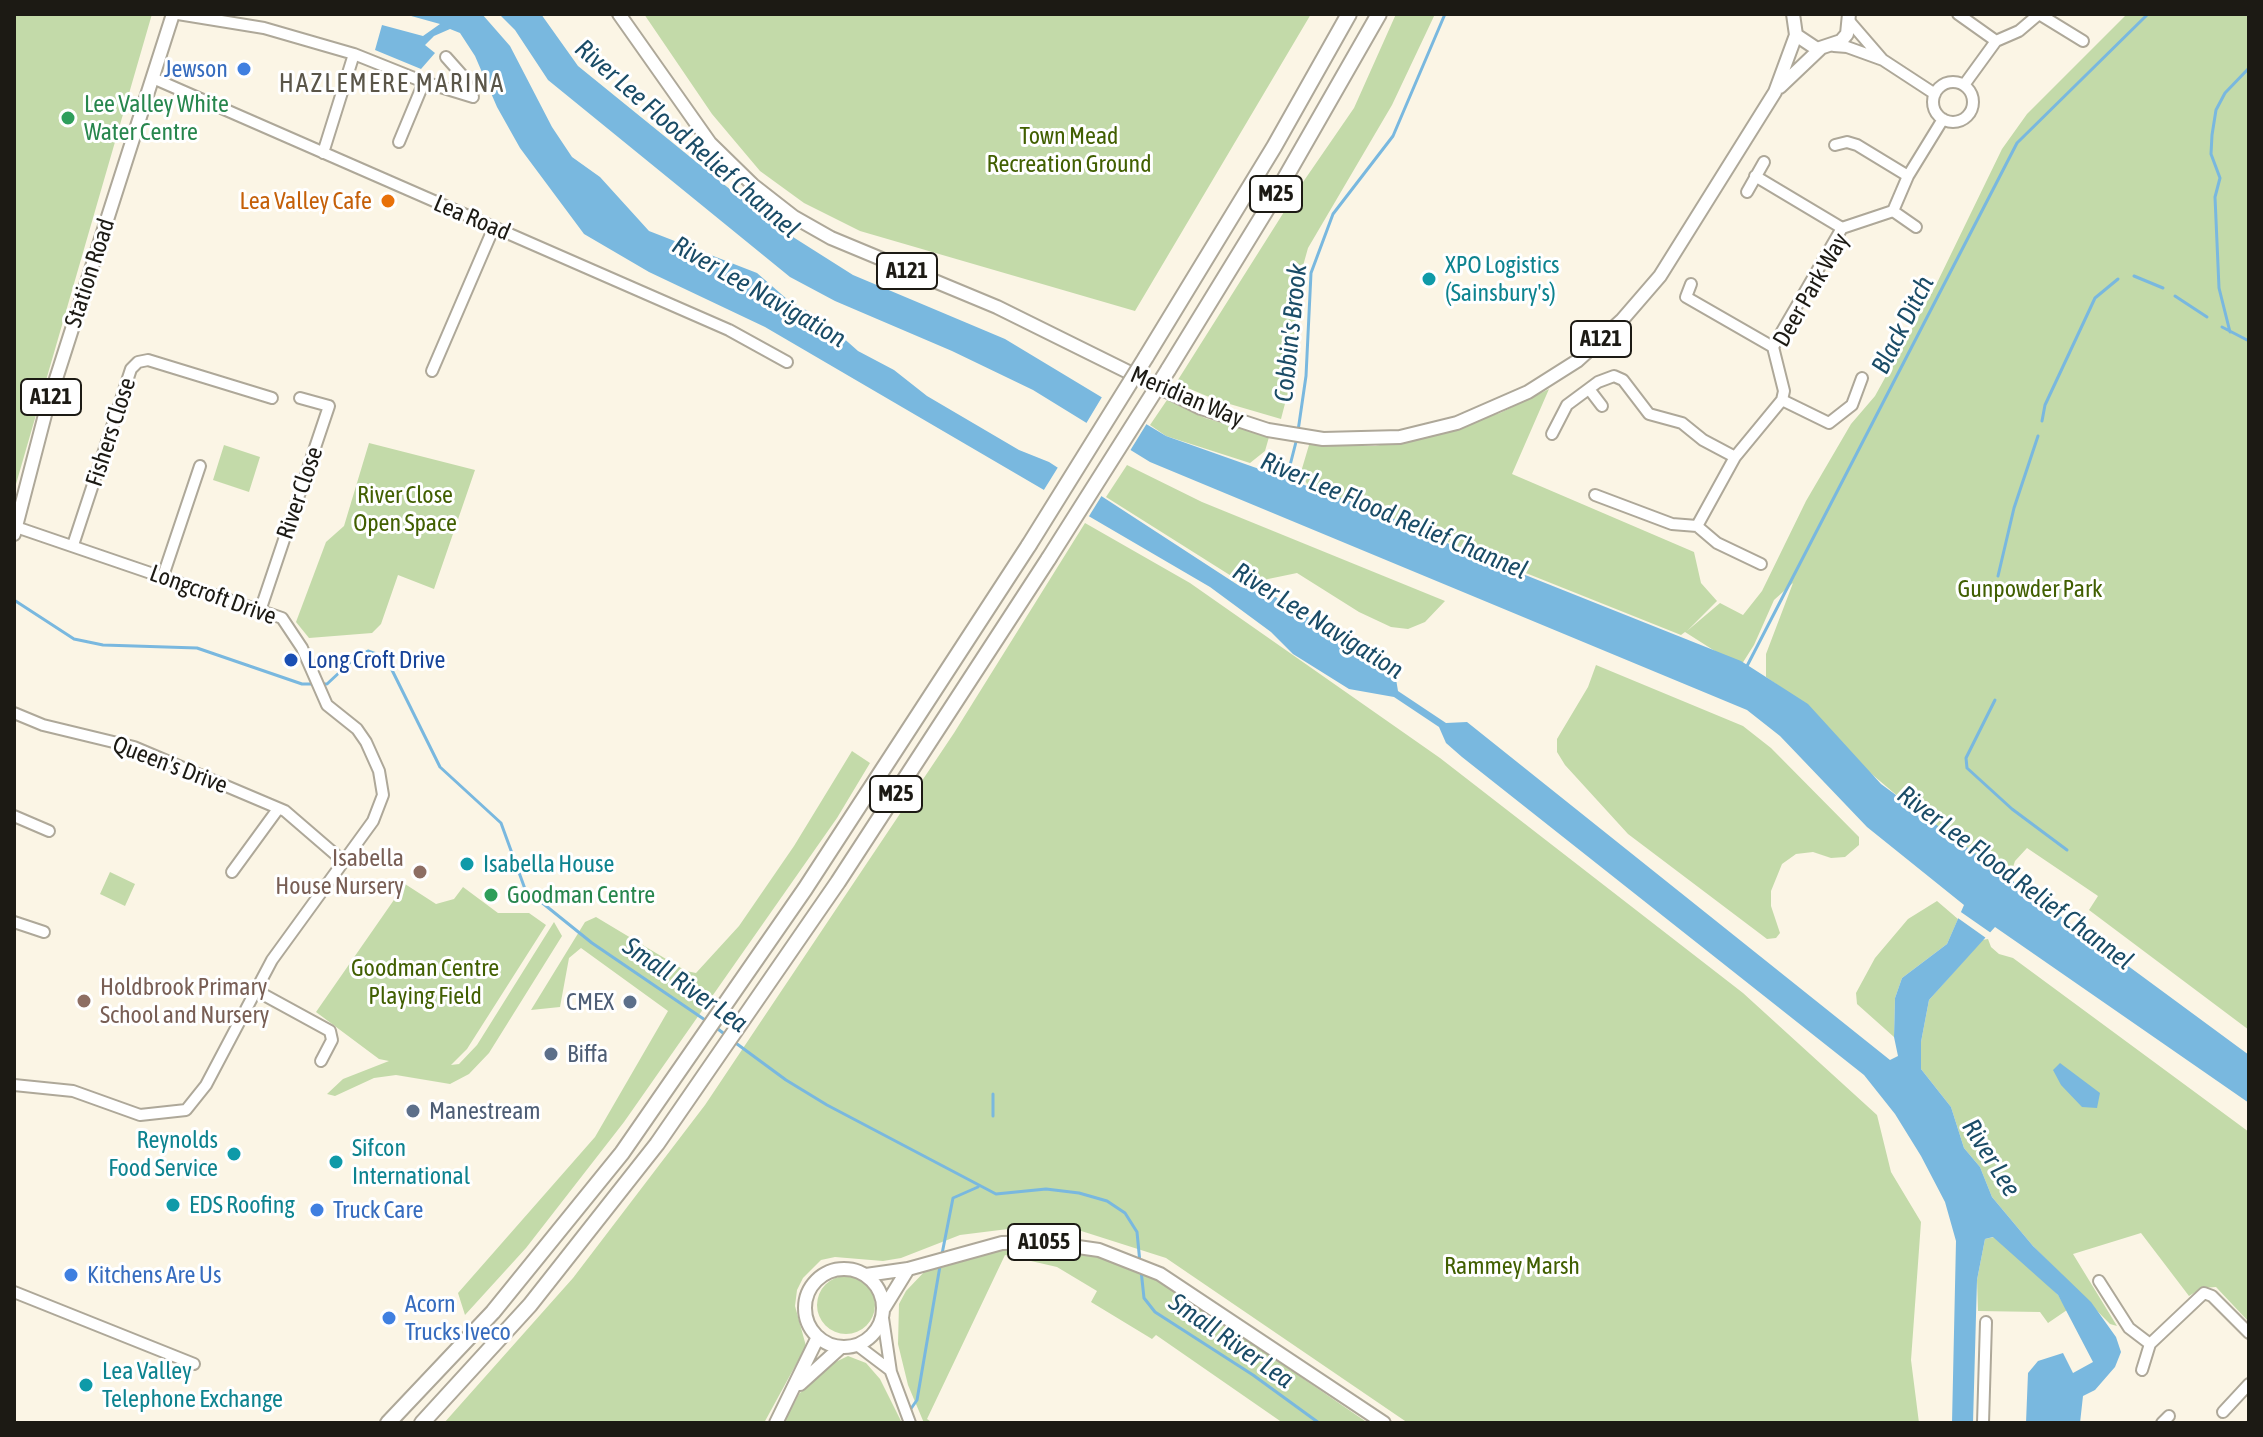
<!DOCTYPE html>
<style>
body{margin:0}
#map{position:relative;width:2263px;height:1437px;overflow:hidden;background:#fbf5e5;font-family:"Asap Condensed",sans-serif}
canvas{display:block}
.frame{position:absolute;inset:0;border:16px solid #1c1a14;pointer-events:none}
</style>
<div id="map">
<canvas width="2263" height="1437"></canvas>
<div class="frame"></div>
</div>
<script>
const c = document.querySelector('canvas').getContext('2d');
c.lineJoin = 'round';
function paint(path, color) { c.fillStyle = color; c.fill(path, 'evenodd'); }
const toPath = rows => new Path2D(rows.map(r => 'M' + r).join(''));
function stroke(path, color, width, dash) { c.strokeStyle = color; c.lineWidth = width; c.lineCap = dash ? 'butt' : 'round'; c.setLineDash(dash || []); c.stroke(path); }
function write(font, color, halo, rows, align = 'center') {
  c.font = font + ' "Asap Condensed",sans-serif'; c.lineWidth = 6; c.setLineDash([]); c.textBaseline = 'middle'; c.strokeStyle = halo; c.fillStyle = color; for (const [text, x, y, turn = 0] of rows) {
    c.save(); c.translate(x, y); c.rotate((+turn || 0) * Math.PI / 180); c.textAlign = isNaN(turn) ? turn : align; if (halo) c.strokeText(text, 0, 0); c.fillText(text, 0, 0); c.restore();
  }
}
paint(toPath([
 [14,14,152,14,14,491],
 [644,14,1311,14,1135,311,860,231,804,203,760,171,712,114],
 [1396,14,1435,14,1392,105,1308,248,1301,273,1288,392,1281,419,1216,400,1176,383,1301,185,1354,108],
 [2127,14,2249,14,2249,1030,2089,910,2098,896,2027,848,2015,861,2010,876,1997,880,1855,760,1806,705,1766,677,1766,654,1793,583,1774,600,1754,645,1740,667,1685,632,1681,635,1308,486,1301,472,1309,445,1375,446,1421,437,1500,413,1549,389,1512,474,1694,552,1701,583,1717,601,1687,631,1720,603,1743,615,1762,591,1806,501,1851,424,1875,396,1935,287,2002,149,2027,114],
 [1167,400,1205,418,1269,437,1265,451,1250,463,1166,436,1150,425],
 [369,443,475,470,434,589,398,575,381,624,372,633,309,638,296,622,326,542,344,526],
 [224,445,260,457,249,492,213,480],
 [1127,465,1202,502,1445,601,1425,622,1408,629,1391,627,1359,612,1297,573,1244,584,1106,497],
 [1085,523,1190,583,1440,758,1743,993,1877,1115,1891,1172,1921,1222,1911,1360,1919,1423,1408,1423,1166,1258,1075,1229,1032,1226,960,1235,901,1258,883,1261,835,1257,821,1260,803,1278,797,1290,795,1306,806,1346,764,1423,444,1423,573,1278,705,1105,954,733],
 [1596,665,1743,726,1771,748,1859,837,1859,845,1845,857,1831,858,1813,852,1796,854,1782,864,1771,891,1771,906,1780,933,1776,938,1767,939,1628,834,1565,765,1557,752,1557,739,1588,687],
 [852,751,870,763,837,818,624,1122,526,1248,465,1315,458,1293,595,1137,668,1011,581,948,569,958,560,1007,531,1010,585,922,596,917,686,971,696,973,739,926,794,846],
 [110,872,135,884,125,906,100,894],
 [405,884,436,904,454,899,463,887,498,913,529,913,546,925,467,1049,451,1065,459,1064,477,1045,554,922,562,936,489,1053,469,1074,450,1084,396,1075,374,1078,335,1096,327,1094,343,1079,389,1061,379,1059,316,1012],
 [1937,901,1958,919,1947,944,1902,978,1895,998,1894,1037,1857,1004,1856,993,1875,958,1908,919],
 [1988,939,1991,947,1999,954,2013,958,2249,1132,2249,1322,2216,1287,2202,1288,2189,1296,2141,1233,2073,1254,2117,1326,2110,1324,2033,1246,1992,1197,1980,1167,1964,1148,1951,1107,1921,1069,1921,1042,1929,1000,1982,940],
 [1994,1237,2035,1271,2058,1295,2067,1310,2048,1323,2040,1312,1978,1311,1977,1280,1985,1239],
 [1015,1247,1059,1248,1097,1256,1162,1282,1368,1423,1283,1423,1156,1335,1152,1339,1091,1302,1097,1291,1057,1267,1005,1255,927,1419,933,1423,924,1423,908,1385,898,1344,899,1304,906,1291,927,1269,962,1257],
 '817 1305a29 29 0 1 1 58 0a29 29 0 1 1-58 0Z',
 [848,1356,866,1363,880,1379,902,1423,784,1423,799,1394,825,1367]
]), '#c3daa9');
paint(toPath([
 [404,14,482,14,510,46,552,127,572,157,600,177,649,231,757,273,788,300,822,319,858,351,894,370,927,396,1019,450,1049,462,1241,587,1274,596,1365,652,1395,673,1398,691,1446,723,1467,722,1890,1060,1898,1056,1894,1037,1895,998,1902,978,1947,944,1964,905,1867,827,1780,736,1747,710,1150,462,1033,390,952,351,835,301,790,277,548,80,515,30,499,14,541,14,578,66,774,225,853,275,1005,339,1166,436,1375,510,1460,549,1741,661,1808,704,1881,784,2249,1055,2249,1103,1995,927,1929,1000,1921,1042,1921,1069,1951,1107,1964,1148,1980,1167,1992,1197,2033,1246,2091,1302,2116,1337,2121,1352,2115,1367,2095,1390,2083,1396,2080,1423,2026,1423,2028,1373,2038,1361,2063,1353,2073,1373,2093,1362,2058,1295,1993,1237,1985,1239,1977,1280,1973,1423,1952,1423,1956,1241,1945,1202,1921,1156,1895,1114,1864,1075,1462,757,1446,743,1439,727,1394,697,1349,689,1293,654,1271,632,1210,587,765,327,649,272,584,234,520,148,497,107,475,56,460,33,450,29,434,36,425,45,435,53,421,69,375,50,382,25,423,36,440,24],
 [2060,1063,2100,1093,2097,1108,2082,1107,2061,1085,2053,1070]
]), '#79b8df');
paint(toPath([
 [1105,392,1149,420,1128,454,1084,427],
 [1060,464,1104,492,1086,521,1042,493],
 [1958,910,1991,933,1986,938,1955,916]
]), '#fbf5e5');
stroke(toPath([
 [2134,276,2163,288],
 [2175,296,2207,317],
 [2222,327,2249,341],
 [2230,332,2219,288,2215,197,2220,178,2211,154,2212,135,2216,110,2225,93,2249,68],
 [2042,421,2045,405,2095,298,2118,279],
 [1298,431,1306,376,1311,273,1333,214,1393,136,1445,14],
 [1286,481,1297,438],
 [1998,576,2014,508,2038,436],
 [14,600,74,639,103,645,197,648,302,684,327,684,357,656,368,651,379,655,389,664,440,767,501,823,525,889,592,943,708,1022],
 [1747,666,2017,143,2148,14],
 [1995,700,1966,758,1967,768,2012,809,2067,850],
 [714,1026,727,1036],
 [733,1041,786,1080,827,1105,996,1194,1046,1189,1079,1193,1107,1201,1125,1213,1137,1232,1140,1263],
 [993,1094,993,1116],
 [942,1254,953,1198,978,1187],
 [1141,1270,1144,1298,1155,1312,1253,1375,1319,1423],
 [910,1410,917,1400,940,1266]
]), '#79b8df', 3);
const minor = toPath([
 [178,14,264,28,354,54,424,82,399,142],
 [1958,14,1996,41],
 [1850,22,1882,59],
 [1834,46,1847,47,1883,60,1935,94],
 [155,79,729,330,787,362],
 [424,82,473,97,462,75,446,57],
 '1933 102a20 20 0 1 1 40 0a20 20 0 1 1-40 0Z',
 [1964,85,1996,41,2019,31,2039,14,2083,41],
 [1835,145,1847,142,1857,145,1908,176],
 [323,153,354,54],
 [1755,176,1842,228],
 [1747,192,1764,162],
 [1893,211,1916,227],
 [1691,284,1686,297,1773,347],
 [432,371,494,227],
 [1589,389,1602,406],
 [1782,400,1829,423,1852,405,1862,378],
 [1552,434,1567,405,1598,382,1614,376,1623,380,1649,414,1682,423,1703,440,1735,457],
 [1595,495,1672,524,1697,526,1717,543,1761,564],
 [1697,526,1735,457,1782,400,1784,391,1773,347,1842,228,1893,211,1908,176,1943,119],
 [73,545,131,369,138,362,148,360,272,398],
 [163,576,200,466],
 [261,608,329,406,300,398],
 [14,713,43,725,134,747,285,811,343,861],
 [14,816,49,831],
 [232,872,278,809],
 [14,922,44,932],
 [255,990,330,1031,332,1040,321,1061],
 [14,1085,73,1091,140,1115,186,1110,206,1085,272,960,373,821,383,795,379,771,366,742,357,729,327,705,302,648,282,618,16,527],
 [2099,1281,2129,1328,2150,1344,2204,1293,2212,1296,2249,1333],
 [14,1292,194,1364],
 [883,1318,891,1372,910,1423],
 [857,1345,890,1370],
 [2142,1370,2150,1344],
 [2223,1412,2249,1384],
 [1983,1423,1986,1322],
 [2162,1423,2169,1416]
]);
const major = toPath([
 [619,14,710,143,753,185,794,217,831,238,997,307,1201,408,1268,430,1323,439,1400,437,1457,423,1528,392,1577,361,1622,320,1660,276,1775,92,1796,35],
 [1793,14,1796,35,1817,49,1841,41,1847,34,1849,14],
 [1780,87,1820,49],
 [14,534,47,407,173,14],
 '805 1308a39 39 0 1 1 78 0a39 39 0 1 1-78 0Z',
 [866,1275,908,1269,1002,1243,1043,1242,1099,1250,1160,1274,1384,1423],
 [884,1308,908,1269],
 [800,1384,841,1347],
 [776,1423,818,1337]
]);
const highway = toPath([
 [1146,357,1274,147,1349,14],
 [1168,370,1276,194,1379,14],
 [388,1423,493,1312,622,1153,805,889,1029,545],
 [422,1423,530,1305,657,1144,838,882,1049,558]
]);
stroke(minor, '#aea899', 14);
stroke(major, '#aea899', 16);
stroke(highway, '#aea899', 18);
stroke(minor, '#fff', 10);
stroke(major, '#fff', 12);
stroke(highway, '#fff', 14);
const highwayBridge = toPath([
 [1029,545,1146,357],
 [1049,558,1168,370]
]);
stroke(highwayBridge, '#aea899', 18, []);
stroke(highwayBridge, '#fff', 14);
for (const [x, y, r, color] of [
 [244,69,8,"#3f7fe0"],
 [68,118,8,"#2e9e5b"],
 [388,201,8,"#e8710a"],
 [1429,279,8,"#0f9aa8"],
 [291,660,8,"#1a4fb4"],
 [467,864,8,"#0f9aa8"],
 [420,872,8,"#8d6e63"],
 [491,895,8,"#2e9e5b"],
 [84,1001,8,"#8d6e63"],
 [630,1002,8,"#5c6f8a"],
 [551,1054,8,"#5c6f8a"],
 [413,1111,8,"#5c6f8a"],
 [234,1154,8,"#0f9aa8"],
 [336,1162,8,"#0f9aa8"],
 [173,1205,8,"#0f9aa8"],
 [317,1210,8,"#3f7fe0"],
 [71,1275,8,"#3f7fe0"],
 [389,1318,8,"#3f7fe0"],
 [86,1385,8,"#0f9aa8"]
]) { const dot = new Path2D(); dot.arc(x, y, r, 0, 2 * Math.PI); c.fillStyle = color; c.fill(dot); stroke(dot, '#fff', 3); }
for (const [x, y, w] of [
 [1276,194,52],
 [907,271,60],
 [1601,339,60],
 [51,397,60],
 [896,794,52],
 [1044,1242,72]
]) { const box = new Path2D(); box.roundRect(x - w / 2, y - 18, w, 36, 6); c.fillStyle = '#fff'; c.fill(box); stroke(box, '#1c1a14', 2); }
write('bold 22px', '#1c1a14', null, [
 ["M25",1276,194],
 ["A121",907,271],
 ["A121",1601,339],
 ["A121",51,397],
 ["M25",896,794],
 ["A1055",1044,1242]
]);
write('24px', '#366cbe', '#fff', [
 ["Jewson",228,69,"right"],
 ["Truck Care",333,1210],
 ["Kitchens Are Us",87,1275],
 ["Acorn",405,1304],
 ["Trucks Iveco",405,1332]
], 'left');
write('24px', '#27864d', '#fff', [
 ["Lee Valley White",84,104],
 ["Water Centre",84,132],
 ["Goodman Centre",507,895]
], 'left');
write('24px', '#415f01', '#fff', [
 ["Town Mead",1069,136],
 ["Recreation Ground",1069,164],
 ["River Close",405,495],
 ["Open Space",405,523],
 ["Gunpowder Park",2030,589],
 ["Goodman Centre",425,968],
 ["Playing Field",425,996],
 ["Rammey Marsh",1512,1266]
]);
write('24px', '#c56008', '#fff', [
 ["Lea Valley Cafe",372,201]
], 'right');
write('24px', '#1c1a14', '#fff', [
 ["Lea Road",472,218,23],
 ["Station Road",90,273,-72],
 ["Deer Park Way",1811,290,-60],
 ["Meridian Way",1187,397,23],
 ["Fishers Close",111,432,-72],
 ["River Close",300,493,-71],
 ["Longcroft Drive",213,595,20],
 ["Queen's Drive",170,765,21]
]);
write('24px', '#0d838f', '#fff', [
 ["XPO Logistics",1445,265],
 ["(Sainsbury's)",1445,293],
 ["Isabella House",483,864],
 ["Reynolds",218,1140,"right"],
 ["Food Service",218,1168,"right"],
 ["Sifcon",352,1148],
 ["International",352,1176],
 ["EDS Roofing",189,1205],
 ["Lea Valley",102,1371],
 ["Telephone Exchange",102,1399]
], 'left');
write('24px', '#164399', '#fff', [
 ["Long Croft Drive",307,660]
], 'left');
write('24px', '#785e54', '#fff', [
 ["Isabella",404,858],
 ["House Nursery",404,886],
 ["Holdbrook Primary",100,987,"left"],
 ["School and Nursery",100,1015,"left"]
], 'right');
write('24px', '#4e5e75', '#fff', [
 ["CMEX",614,1002,"right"],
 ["Biffa",567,1054],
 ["Manestream",429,1111]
], 'left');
c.letterSpacing = '2px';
write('26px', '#5b5649', '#fff', [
 ["HAZLEMERE MARINA",392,84]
]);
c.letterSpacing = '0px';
write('italic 26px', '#1a4c67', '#fff', [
 ["River Lee Flood Relief Channel",687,139,41],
 ["River Lee Navigation",759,292,30],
 ["Black Ditch",1903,325,-63],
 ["Cobbin's Brook",1291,333,-84],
 ["River Lee Flood Relief Channel",1394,516,23],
 ["River Lee Navigation",1318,621,32],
 ["River Lee Flood Relief Channel",2015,878,37],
 ["Small River Lea",685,985,35],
 ["River Lee",1991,1158,58],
 ["Small River Lea",1231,1341,35]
]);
</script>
